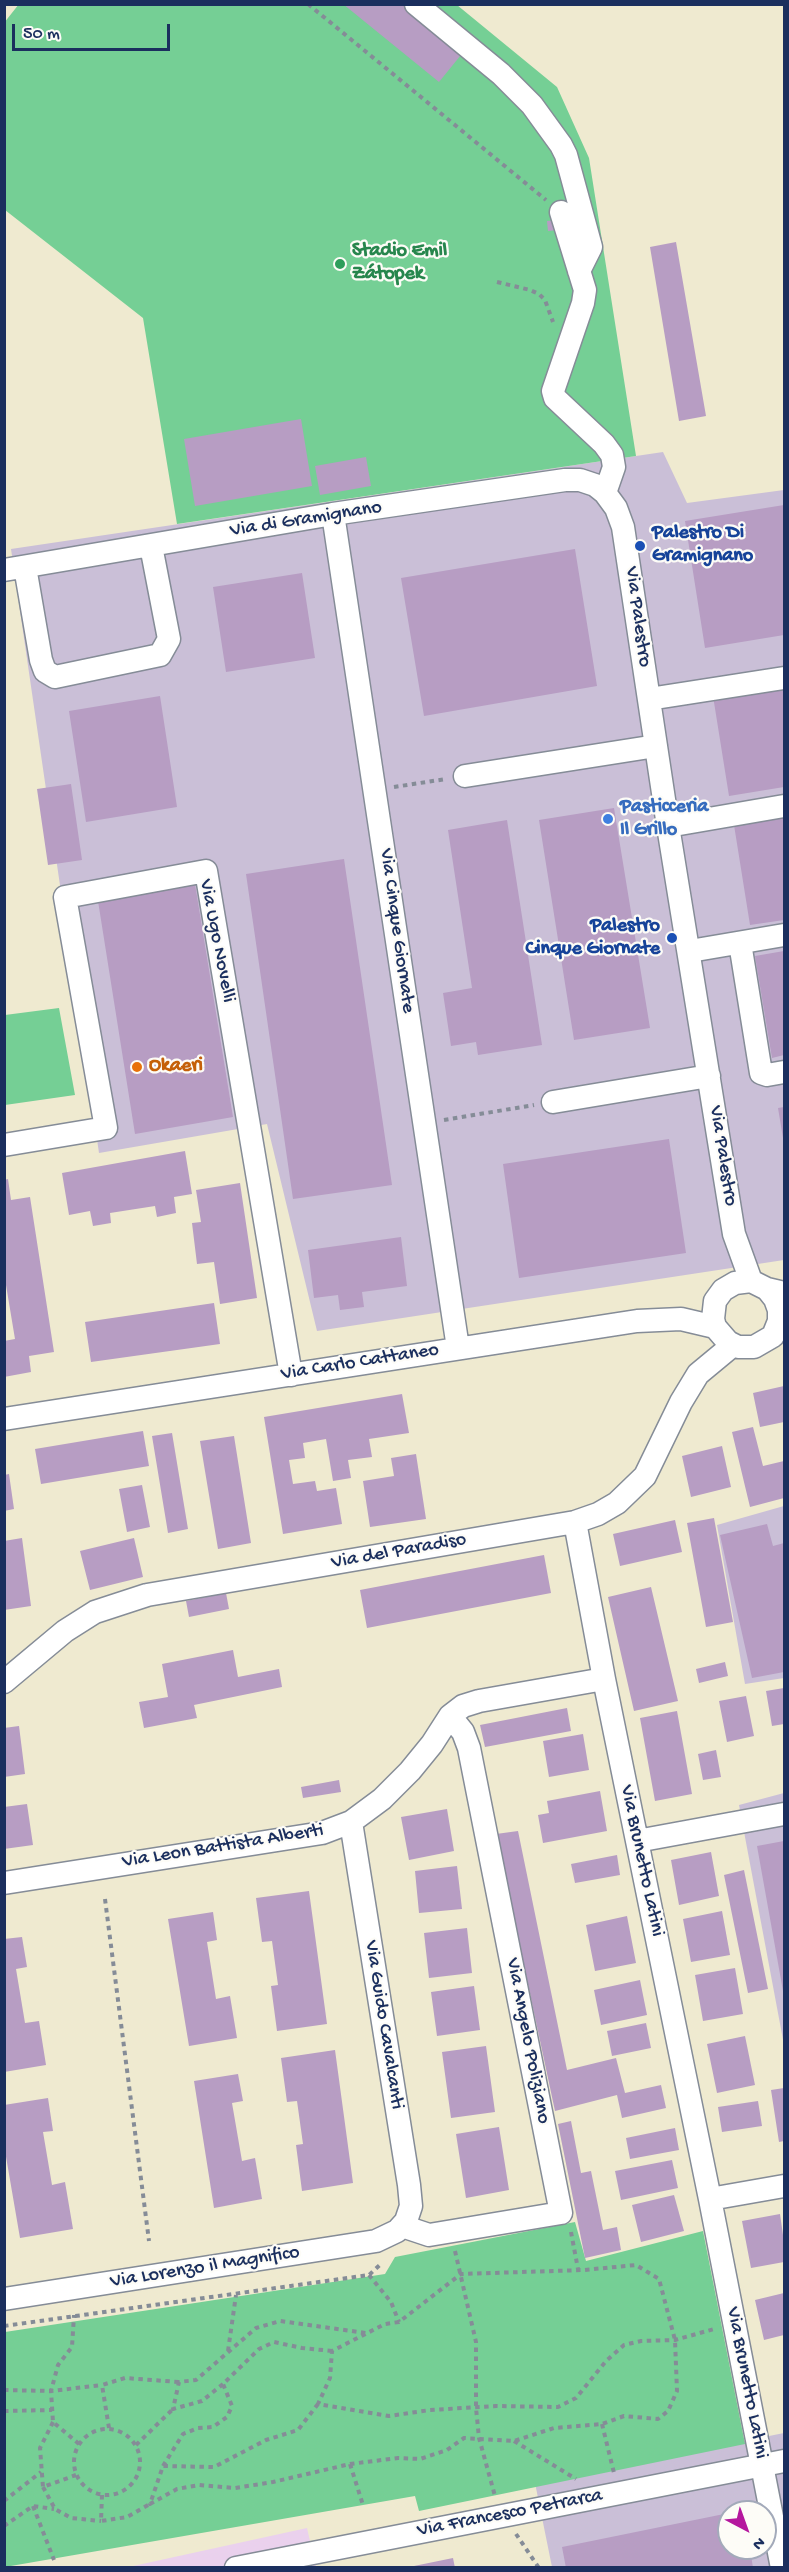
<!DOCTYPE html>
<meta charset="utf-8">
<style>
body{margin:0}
#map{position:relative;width:789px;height:2572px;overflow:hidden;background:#efead0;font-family:"Gochi Hand",sans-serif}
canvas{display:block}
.frame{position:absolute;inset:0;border:6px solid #1b2f5e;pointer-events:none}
.north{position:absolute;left:717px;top:2500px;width:60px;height:60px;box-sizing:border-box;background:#fdfcf7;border:2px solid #a3aaba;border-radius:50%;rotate:139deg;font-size:16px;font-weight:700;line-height:24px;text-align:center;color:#1b2f5e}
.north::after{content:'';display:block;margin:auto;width:21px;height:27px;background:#b5179e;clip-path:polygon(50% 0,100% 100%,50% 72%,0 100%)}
.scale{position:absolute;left:12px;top:24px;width:158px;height:27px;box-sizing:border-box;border:3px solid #1b2f5e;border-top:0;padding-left:8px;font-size:18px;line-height:21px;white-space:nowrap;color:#1b2f5e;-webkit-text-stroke:4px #fdfcf7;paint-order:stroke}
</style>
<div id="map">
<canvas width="789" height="2572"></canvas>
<div class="frame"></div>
<div class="north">N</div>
<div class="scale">50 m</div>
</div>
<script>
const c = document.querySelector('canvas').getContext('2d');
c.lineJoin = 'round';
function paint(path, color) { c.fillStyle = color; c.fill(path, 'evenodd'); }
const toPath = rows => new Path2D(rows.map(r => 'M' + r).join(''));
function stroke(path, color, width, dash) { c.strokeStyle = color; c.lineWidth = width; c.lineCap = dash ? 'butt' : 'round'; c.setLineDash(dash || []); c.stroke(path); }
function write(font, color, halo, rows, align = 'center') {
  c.font = font + ' "Gochi Hand",sans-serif'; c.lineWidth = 4.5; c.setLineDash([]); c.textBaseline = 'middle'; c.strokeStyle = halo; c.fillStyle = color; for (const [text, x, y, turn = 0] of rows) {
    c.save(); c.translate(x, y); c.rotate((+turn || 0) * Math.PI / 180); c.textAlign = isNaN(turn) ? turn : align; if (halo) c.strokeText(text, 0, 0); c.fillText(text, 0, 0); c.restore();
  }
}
paint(toPath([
 [307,2528,316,2567,124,2568]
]), '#ead1ed');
paint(toPath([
 [663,452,687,503,784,490,784,1260,317,1331,267,1124,99,1153,11,549],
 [784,1506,784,1678,745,1684,717,1525],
 [784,1793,784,2045,739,1805],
 [784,2433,784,2567,552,2567,535,2483],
 [729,2512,765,2512,765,2548,729,2548]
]), '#cabfd7');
paint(toPath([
 [19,4,457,5,557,87,589,158,636,456,177,524,143,318,5,210,4,23],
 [59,1008,75,1095,5,1105,5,1015],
 [575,2222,586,2261,703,2231,745,2444,419,2511,415,2496,5,2567,5,2332,385,2274,395,2257]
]), '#75cf95');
paint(toPath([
 [343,4,408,4,465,50,439,82],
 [556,220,558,230,548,231,547,221],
 [676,242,706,416,679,421,650,247],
 [301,419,312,486,195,506,184,439],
 [366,457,371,486,320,495,315,466],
 [784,505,784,635,705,648,685,521],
 [575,549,597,686,424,716,401,578],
 [302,573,315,658,226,672,213,587],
 [784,684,784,787,729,796,713,696],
 [160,696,177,807,86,822,69,711],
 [71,784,82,860,48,865,37,789],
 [614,808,650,1028,574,1040,539,820],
 [784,817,784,920,750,925,734,825],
 [507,820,542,1045,478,1055,476,1042,451,1046,443,993,472,988,448,830],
 [344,859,392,1185,293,1199,246,874],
 [195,884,233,1117,135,1134,98,901],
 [784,951,784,1055,772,1058,755,956],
 [784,1107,784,1138,783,1138,778,1108],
 [669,1139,686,1253,519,1278,503,1164],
 [185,1151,192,1194,174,1197,176,1213,157,1217,155,1206,110,1213,111,1223,93,1226,90,1211,69,1215,62,1173],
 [8,1179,11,1200,30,1197,54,1352,29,1356,31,1372,4,1377,4,1341,15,1339,4,1273,4,1180],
 [240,1183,257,1298,220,1304,214,1262,197,1264,192,1223,201,1222,196,1190],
 [401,1237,407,1286,362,1292,364,1307,340,1310,338,1295,314,1298,308,1250],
 [214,1303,220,1344,91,1362,85,1322],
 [784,1386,784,1422,760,1427,753,1393],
 [402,1394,409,1433,369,1439,372,1457,348,1460,351,1478,333,1481,326,1439,303,1443,305,1458,289,1460,293,1484,315,1481,317,1491,336,1488,342,1524,283,1534,264,1417],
 [753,1427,763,1466,784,1461,784,1498,750,1507,732,1432],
 [143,1431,149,1466,41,1484,35,1449],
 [172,1433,188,1529,168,1533,152,1436],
 [234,1436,251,1543,218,1549,200,1441],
 [722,1446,731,1487,691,1497,682,1456],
 [416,1454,426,1519,370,1527,363,1481,394,1476,391,1458],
 [9,1474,14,1509,4,1511,4,1475],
 [142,1485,150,1527,127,1532,119,1489],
 [714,1518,733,1622,706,1627,687,1523],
 [675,1520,682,1552,620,1566,613,1534],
 [767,1524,773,1546,784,1543,784,1672,752,1678,720,1535],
 [22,1538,31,1606,4,1610,4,1541],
 [134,1538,143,1577,90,1590,80,1551],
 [544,1555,551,1593,367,1628,360,1590],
 [651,1587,678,1701,634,1711,608,1597],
 [226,1593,229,1609,189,1617,186,1601],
 [233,1650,238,1677,279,1669,282,1687,194,1705,197,1718,144,1728,139,1702,168,1697,162,1664],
 [725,1662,728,1676,699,1683,696,1669],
 [784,1688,784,1724,772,1726,766,1691],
 [746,1696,754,1736,727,1742,719,1701],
 [567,1708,571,1731,485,1747,480,1725],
 [677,1711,692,1794,655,1801,640,1718],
 [19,1726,25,1774,4,1777,4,1728],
 [583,1734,589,1770,549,1777,543,1741],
 [716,1750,721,1777,703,1780,698,1754],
 [339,1780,341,1792,303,1798,301,1787],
 [600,1791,607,1831,543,1843,538,1815,549,1813,547,1801],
 [27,1804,33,1845,4,1849,4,1807],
 [447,1809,454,1851,409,1860,401,1817],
 [518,1831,567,2070,616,2058,625,2093,661,2085,666,2108,622,2118,617,2095,555,2111,496,1834],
 [784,1841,784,1991,783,1991,757,1846],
 [711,1852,719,1896,679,1905,671,1860],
 [617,1855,620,1875,575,1883,571,1864],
 [457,1866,462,1909,419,1913,415,1871],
 [744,1870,768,1989,748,1993,724,1875],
 [309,1891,327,2024,277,2031,271,1986,278,1985,272,1941,262,1942,256,1898],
 [722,1911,730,1955,691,1962,683,1919],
 [213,1912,217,1940,207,1942,216,1999,230,1996,237,2038,189,2046,168,1919],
 [627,1916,636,1963,595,1971,586,1925],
 [467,1928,472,1973,429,1978,424,1933],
 [22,1937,27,1967,16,1969,25,2023,39,2021,46,2065,4,2072,4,1939],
 [735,1968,743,2014,703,2021,695,1975],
 [640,1980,647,2015,601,2025,594,1990],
 [474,1986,480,2030,437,2036,431,1992],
 [646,2023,651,2048,612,2056,607,2031],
 [745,2036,755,2085,717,2093,707,2044],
 [486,2046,495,2112,451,2118,442,2052],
 [335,2050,353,2183,302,2191,296,2145,303,2144,297,2101,287,2102,281,2058],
 [238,2074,243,2101,232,2103,242,2161,255,2158,262,2199,214,2208,194,2081],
 [784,2088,784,2141,779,2142,771,2090],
 [48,2098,53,2131,43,2132,52,2185,65,2182,73,2229,20,2238,4,2145,4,2105],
 [758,2101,762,2126,722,2132,718,2107],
 [571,2121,581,2173,591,2171,603,2230,617,2227,621,2250,585,2258,558,2124],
 [499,2127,509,2190,466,2198,456,2134],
 [675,2128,679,2150,630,2159,626,2138],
 [672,2160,678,2188,621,2200,615,2171],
 [674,2195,684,2231,641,2242,632,2205],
 [780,2214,784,2242,784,2262,751,2268,742,2221],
 [784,2293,784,2335,764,2340,755,2300],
 [729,2513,729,2548,750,2548,753,2568,566,2568,562,2547],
 [453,2558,455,2568,415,2568,414,2566]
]), '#b79dc3');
const minor = toPath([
 [416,4,501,74,532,105,561,145,566,155,591,247,579,271],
 [561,212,585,290,583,303,553,391,555,398,604,444,612,455,614,467,605,493],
 [333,514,458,1348],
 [25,567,41,660,45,671,55,677,160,655,169,639,151,546],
 [4,570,333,514,565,480,580,480,595,485,605,493,616,508,623,527,668,826,734,1234,751,1281],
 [649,699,784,678],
 [465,776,656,746],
 [668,826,784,806],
 [740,943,761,1073,767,1075,784,1072],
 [690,951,784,935],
 [553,1102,709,1076],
 [4,1145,106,1128,65,897,206,871,291,1375],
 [767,1289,775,1299,779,1310,779,1321,773,1336,754,1347,738,1347,728,1342,715,1327,713,1319,715,1301,723,1290,735,1283,751,1281,767,1289,784,1293],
 [4,1419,637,1321,681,1319,715,1327],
 [575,1522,604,1679,710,2199,782,2568],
 [4,1682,65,1631,95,1612,147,1595,575,1522,598,1514,617,1503,645,1476,681,1402,698,1374,733,1345],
 [637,1841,784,1814],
 [4,1883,322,1833,351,1822,382,1799,410,1771,432,1744,450,1716,463,1706,479,1701,604,1679],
 [710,2199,784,2186],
 [402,2226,429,2235,561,2213,469,1748,463,1732,450,1716],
 [4,2299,376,2241,397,2231,406,2221,411,2206,409,2185,351,1822],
 [236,2568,784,2461]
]);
stroke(minor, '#858c97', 25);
stroke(toPath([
 [308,4,546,200],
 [497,282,530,290,539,294,545,300,553,322],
 [394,787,446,779],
 [444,1120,534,1105],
 [105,1899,149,2241],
 [571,2232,578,2269],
 [455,2251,476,2342,476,2408,479,2438,495,2496],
 [369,2275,391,2302,399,2322],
 [4,2326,369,2275,382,2263],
 [228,2351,236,2295],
 [223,2384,202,2401,173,2409,179,2382,196,2380,256,2328,280,2321,366,2333],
 [4,2390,51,2391,58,2365,72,2347,74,2315],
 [318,2404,298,2430,266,2440,214,2467,163,2466,150,2504,177,2489,199,2485,235,2488,273,2482,350,2464,398,2458,420,2459,447,2450,464,2438,514,2441,554,2428,602,2424,624,2416,658,2419,668,2411,677,2391,675,2340,659,2279,636,2265,584,2270,461,2274,399,2322,385,2324,332,2351,330,2378,318,2404,389,2416,430,2410,496,2406,558,2407,576,2398,606,2361,624,2345,641,2341,675,2340,714,2329],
 [4,2411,52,2410],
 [53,2422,40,2448,43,2487,76,2475],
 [602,2424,614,2473],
 [109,2428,102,2385,125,2378,179,2382],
 '74 2462a33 33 0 1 1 66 0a33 33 0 1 1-66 0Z',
 [514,2441,576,2479],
 [79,2444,53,2422,51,2391,102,2385],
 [136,2445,173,2409],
 [350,2464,363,2505],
 [163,2466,183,2434,198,2428,213,2427,227,2417,232,2406,223,2384,259,2349,274,2342,302,2348,332,2351],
 [43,2487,55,2509,71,2518,101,2521],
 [102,2495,101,2521,127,2517,150,2504],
 [4,2501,41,2472],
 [33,2506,54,2560],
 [4,2526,33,2506,54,2509],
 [516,2534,539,2568]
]), '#858c97', 4, [4.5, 4.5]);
stroke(minor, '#fff', 22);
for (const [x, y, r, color] of [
 [340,264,6,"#2e9e5b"],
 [640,546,6,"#1a4fb4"],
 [608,819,6,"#3f7fe0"],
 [672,938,6,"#1a4fb4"],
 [137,1067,6,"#e8710a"]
]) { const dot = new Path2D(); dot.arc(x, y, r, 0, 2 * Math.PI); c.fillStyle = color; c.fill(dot); stroke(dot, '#fdfcf7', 2); }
write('bold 20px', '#27864d', '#fdfcf7', [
 ["Stadio Emil",352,252],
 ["Zátopek",352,275]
], 'left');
write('20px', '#1b2f5e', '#fdfcf7', [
 ["Via di Gramignano",306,520,-9],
 ["Via Palestro",637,617,82],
 ["Via Cinque Giornate",396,931,82],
 ["Via Ugo Novelli",216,941,79],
 ["Via Palestro",722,1156,81],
 ["Via Carlo Cattaneo",360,1363,-9],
 ["Via del Paradiso",399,1552,-10],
 ["Via Leon Battista Alberti",223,1847,-9],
 ["Via Brunetto Latini",641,1861,78],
 ["Via Guido Cavalcanti",383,2025,81],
 ["Via Angelo Poliziano",527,2041,79],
 ["Via Lorenzo il Magnifico",205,2268,-9],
 ["Via Brunetto Latini",746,2383,79],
 ["Via Francesco Petrarca",510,2514,-11]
]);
write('bold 20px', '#164399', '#fdfcf7', [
 ["Palestro Di",652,534],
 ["Gramignano",652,557],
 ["Palestro",660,927,"right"],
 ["Cinque Giornate",660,950,"right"]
], 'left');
write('bold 20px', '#366cbe', '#fdfcf7', [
 ["Pasticceria",620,808],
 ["Il Grillo",620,831]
], 'left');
write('bold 20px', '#c56008', '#fdfcf7', [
 ["Okaeri",149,1067]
], 'left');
</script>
